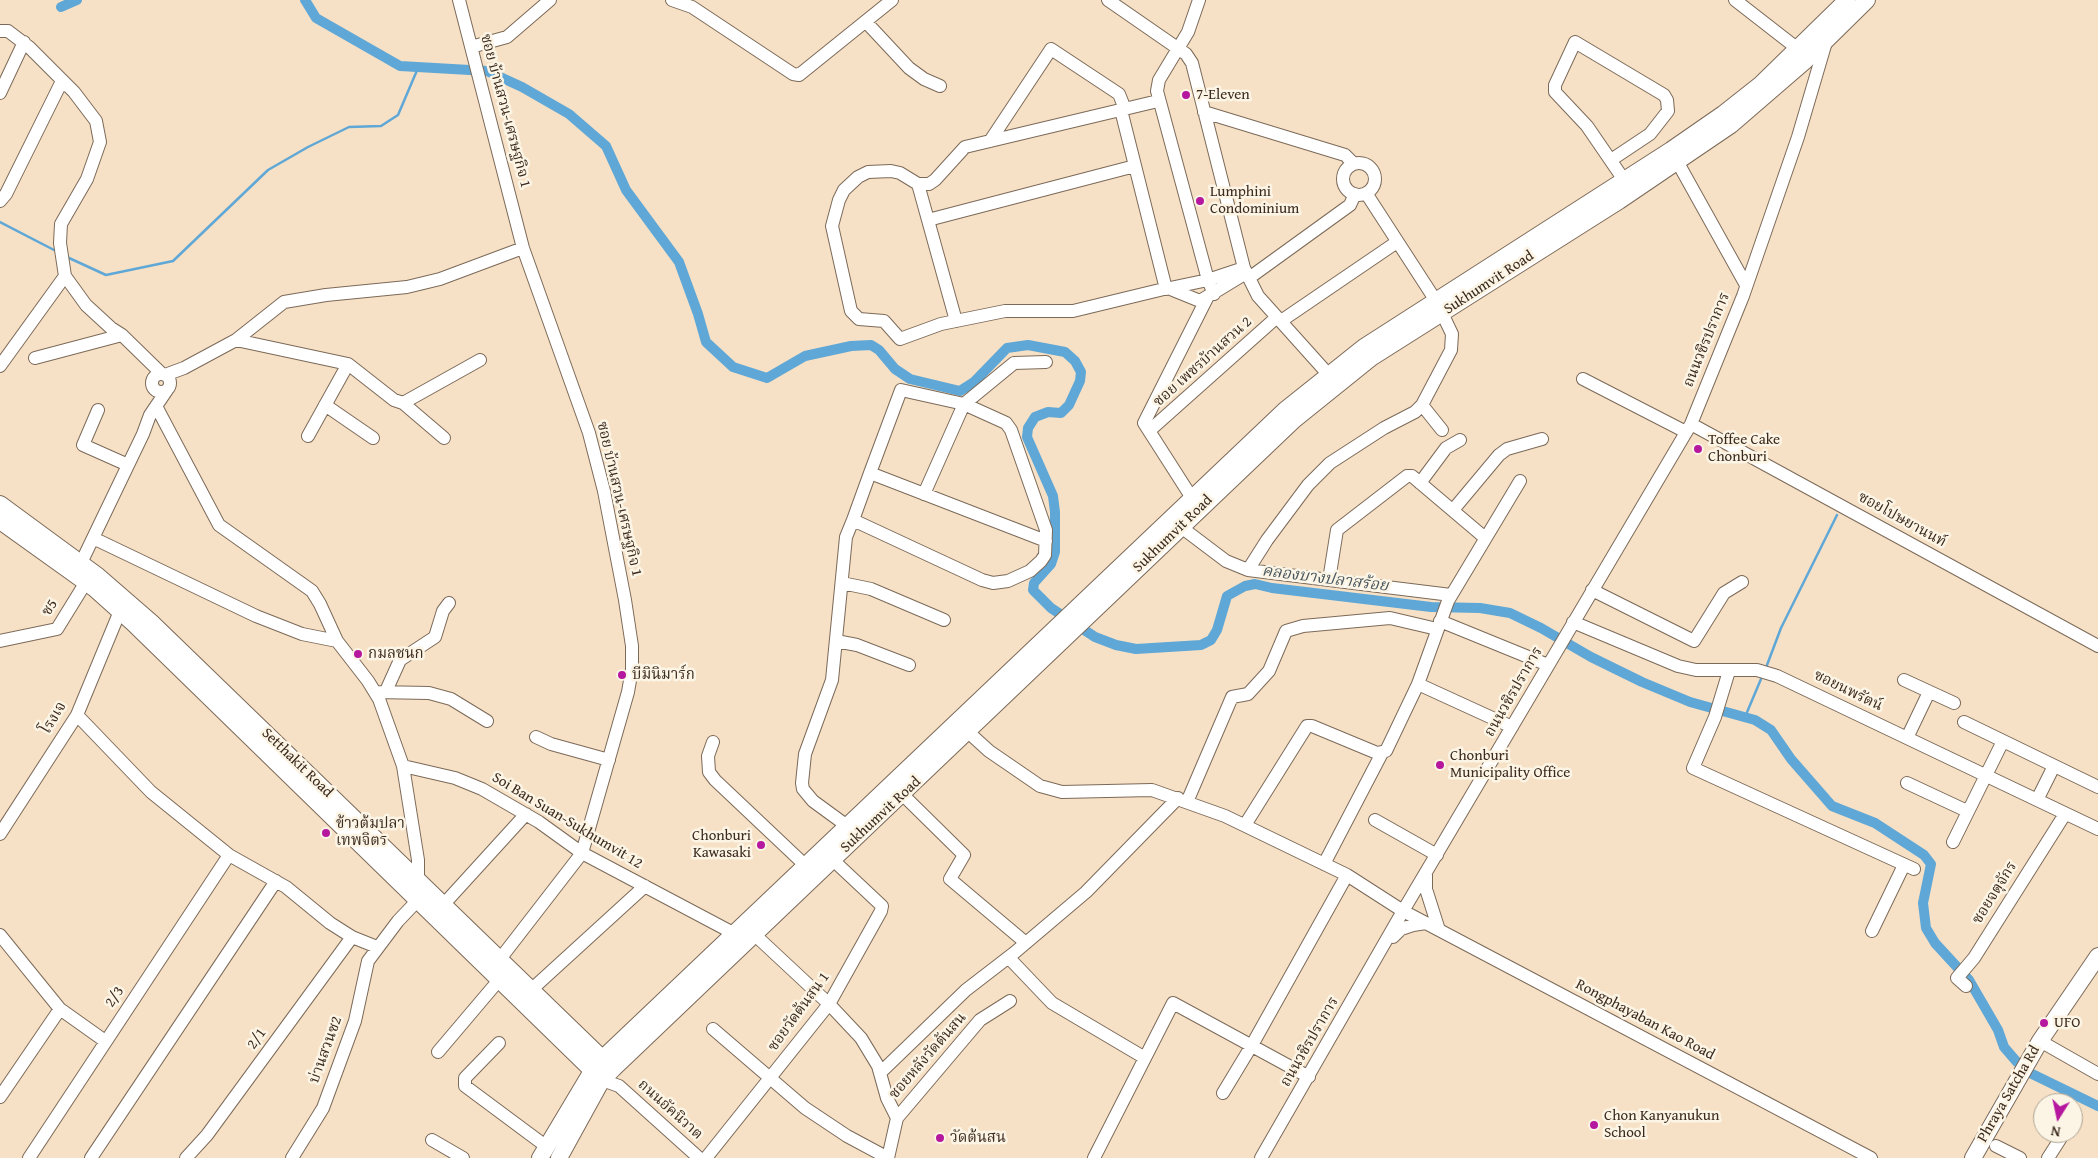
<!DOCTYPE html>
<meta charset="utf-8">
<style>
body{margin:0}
#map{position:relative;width:2098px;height:1158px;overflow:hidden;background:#f6e1c6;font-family:"Gentium Book Plus",serif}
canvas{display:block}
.north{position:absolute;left:2033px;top:1093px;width:50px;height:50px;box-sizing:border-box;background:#fcf5e5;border:1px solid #afa495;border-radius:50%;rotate:190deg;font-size:14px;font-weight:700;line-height:20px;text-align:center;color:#3b2a1e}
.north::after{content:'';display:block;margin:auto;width:18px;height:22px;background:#b5179e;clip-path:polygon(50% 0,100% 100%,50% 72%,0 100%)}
</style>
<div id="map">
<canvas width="2098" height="1158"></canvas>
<div class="north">N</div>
</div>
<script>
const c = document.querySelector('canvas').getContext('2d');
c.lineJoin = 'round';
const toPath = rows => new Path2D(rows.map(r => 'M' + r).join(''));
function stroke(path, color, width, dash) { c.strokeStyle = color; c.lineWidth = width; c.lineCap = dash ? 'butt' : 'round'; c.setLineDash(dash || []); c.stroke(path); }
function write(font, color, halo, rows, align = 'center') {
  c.font = font + ' "Gentium Book Plus","Noto Serif Thai",serif'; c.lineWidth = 5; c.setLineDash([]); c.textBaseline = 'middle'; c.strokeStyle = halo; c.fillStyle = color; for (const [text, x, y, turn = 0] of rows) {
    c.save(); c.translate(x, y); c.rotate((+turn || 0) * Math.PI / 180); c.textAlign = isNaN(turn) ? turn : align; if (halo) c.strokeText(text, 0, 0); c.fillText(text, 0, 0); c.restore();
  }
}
stroke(toPath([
 [0,222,54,250],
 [69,258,106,275,173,261,268,170,308,147,349,127,381,126,398,115,418,68],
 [1767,665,1781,628,1837,515],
 [1745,717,1761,679]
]), '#5fa7d6', 2.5);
stroke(toPath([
 [305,0,316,18,400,66,487,71,522,87,569,114,606,146,626,190,679,262,698,314,706,342,733,367,767,378,805,356,851,346,871,345,879,350,895,369,910,379,960,391,974,382,1007,348,1028,345,1065,352,1075,361,1081,372,1080,381,1069,405,1061,413,1048,412,1035,417,1028,428,1027,437,1053,496,1055,512,1055,552,1051,564,1034,583,1033,590,1051,608,1095,637,1116,645,1136,649,1201,645,1211,640,1217,630,1227,596,1245,586,1255,584,1272,588,1431,607,1480,608,1510,613,1541,628,1591,657,1642,682,1690,702,1755,720,1771,730,1791,759,1832,806,1875,823,1924,855,1931,864,1923,903,1926,928,1935,943,1969,980,1998,1030,2004,1047,2016,1061,2028,1072,2098,1106],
 [61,7,77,0]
]), '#5fa7d6', 10);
const minor = toPath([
 [459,0,523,248,589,433,604,491,625,600,632,646,632,669,628,692,582,853,500,959],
 [672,0,692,7,793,74,799,75,892,0],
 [1108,0,1186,54,1192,63,1244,268,1258,296,1328,374],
 [1199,0,1188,32,1159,80,1157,91,1208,280,1214,294],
 [1735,0,1798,49],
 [866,22,909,68,924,79,940,86],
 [0,31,8,31,29,47,74,92,96,121,100,142,87,179,61,224,60,243,65,276,86,305,111,328,122,335,162,374],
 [471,47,507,37,550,0],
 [0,93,24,42],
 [1158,101,965,147,935,180,929,184,918,184,900,173,891,171,868,172,858,177,844,190,839,200,832,226,851,311,859,319,884,321,900,339,941,324,1005,311,1073,311,1168,288,1200,301,1246,273],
 [1121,110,1166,289],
 [1204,112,1345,155,1354,164],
 [990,141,1051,49,1119,94,1125,109],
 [1673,154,1746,285],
 [1611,160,1650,134,1668,111,1667,100,1664,95,1575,42,1555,85,1555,92,1587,126,1624,180],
 '1343 179a16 16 0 1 1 32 0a16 16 0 1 1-32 0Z',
 [918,184,956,321],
 [1366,193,1436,301],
 [0,201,6,194,62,81,67,86],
 [928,220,1135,166],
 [1249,278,1350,205,1355,194],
 [1170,288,1208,280,1244,268],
 [1281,321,1397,242],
 [236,340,348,364,394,400,403,403,444,438],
 [35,358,122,335],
 [0,366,65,276],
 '152 383a9 9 0 1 1 18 0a9 9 0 1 1-18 0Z',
 [165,375,184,368,236,340,284,302,326,295,407,287,440,279,523,248],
 [1583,379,1686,432],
 [403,403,480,360],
 [325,405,373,438],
 [1422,405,1442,430],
 [156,406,219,525,312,591,320,604,337,641,368,681,379,699,403,766,418,860,418,879],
 [98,410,83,445,128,465],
 [1691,424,2098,646],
 [1149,431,1277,317],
 [308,436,348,364],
 [870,473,1046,541],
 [1420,483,1446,448,1460,440],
 [924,494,964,404,1014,363,1046,362],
 [1192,498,1144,423,1207,298],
 [1453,510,1499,455,1507,449,1542,439],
 [853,520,982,580,993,583,1008,581,1030,571,1041,561,1045,555,1046,530,1011,430,1006,423,964,404,901,390,870,473,853,520,846,537,832,680,805,754,802,783,803,789,813,801,854,831],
 [1181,527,1226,561,1248,570,1451,595],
 [93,538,256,616,302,634,337,641],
 [81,563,143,434,150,415,167,390],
 [1248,570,1267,540,1308,485,1330,463,1384,428,1415,412,1422,405,1451,350,1452,334,1442,313],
 [1329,580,1337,530,1407,476,1412,476,1484,537],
 [842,583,871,589,944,620],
 [1592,590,1694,641,1724,593,1742,582],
 [1440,621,1548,665],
 [1573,622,1678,666,1696,670,1757,670,1777,676,2098,829],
 [0,641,57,629,86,582],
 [836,641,857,645,909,665],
 [1729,671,1715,717,1693,768,1914,869],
 [1904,680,1954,703],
 [1418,684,1512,727],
 [386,691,400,660,435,637,443,611,449,603],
 [375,692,429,693,451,699,487,721],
 [77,715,151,792,229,855,286,887,330,923,352,937,377,947],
 [1964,722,2098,787],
 [967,731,989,751,1040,786,1062,792,1152,790,1225,816,1347,875,1403,911,1871,1158],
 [536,737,551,744,609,760],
 [1907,738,1929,692],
 [713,742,708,756,709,772,715,780,806,866],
 [403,766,455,778,482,789,539,822,582,853,735,934],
 [1907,783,1967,811],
 [902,794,964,855,950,879,1026,943],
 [2037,800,2054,766],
 [1187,802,1232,697,1248,694,1269,671,1286,631,1303,626,1390,618,1437,629],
 [1375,820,1437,855],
 [1245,825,1307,726,1312,726,1377,753,1386,751,1418,684,1448,601,1520,481],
 [0,834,77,715,120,611],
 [1953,842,2003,741],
 [1324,864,1382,753],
 [1426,875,1426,889,1439,930],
 [444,904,526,814],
 [1872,931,1904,865],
 [0,935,60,1009,105,1041],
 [1393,937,1401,929,1413,925,1426,923],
 [1009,958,1052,1003,1145,1058],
 [1966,986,1957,978,1974,958,2065,814],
 [531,990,645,886],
 [713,1029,805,1108,847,1136,888,1158,897,1118,887,1098,878,1066,861,1038,829,1004,755,935],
 [2040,1041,2098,1074],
 [499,1043,465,1078,465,1086,547,1147],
 [438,1052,499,980],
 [880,1073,966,990,1014,953,1086,892,1178,798],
 [602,1080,619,1086,699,1158],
 [1223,1093,1252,1045,1347,875],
 [0,1097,60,1009],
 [897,1118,980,1020,1010,1001],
 [432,1140,463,1158],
 [1996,1146,2020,1158],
 [29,1158,229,855],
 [91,1158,276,881],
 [186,1158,207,1135,352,937],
 [292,1158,323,1108,355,1021,368,961,398,921,418,900],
 [706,1158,829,1004,881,911,882,906,833,860],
 [1094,1158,1173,1003,1309,1077],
 [1261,1158,1403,911,1691,424,1743,296,1798,137,1826,42],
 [2048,1158,2064,1133]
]);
const major = toPath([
 [0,504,98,576,151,622,610,1066],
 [0,521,95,589,133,623,600,1078],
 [540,1158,592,1071,603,1058,1285,410,1364,347,1671,150,1723,114,1761,84,1847,0],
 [559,1158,602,1080,613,1069,1294,420,1371,358,1619,201,1731,125,1804,62,1867,0],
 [1973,1158,2040,1041,2098,956]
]);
stroke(minor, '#7c6a59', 14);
stroke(major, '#7c6a59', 18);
stroke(minor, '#fff', 12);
stroke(major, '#fff', 16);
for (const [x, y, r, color] of [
 [1186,95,5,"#b5179e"],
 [1200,201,5,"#b5179e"],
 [1698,449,5,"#b5179e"],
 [358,654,5,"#b5179e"],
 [622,675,5,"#b5179e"],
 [1440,765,5,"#b5179e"],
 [326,833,5,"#b5179e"],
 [761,845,5,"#b5179e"],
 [2044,1023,5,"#b5179e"],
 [1594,1125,5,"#b5179e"],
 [940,1138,5,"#b5179e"]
]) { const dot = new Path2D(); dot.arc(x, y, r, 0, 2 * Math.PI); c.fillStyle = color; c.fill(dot); stroke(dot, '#fcf5e5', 2); }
write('15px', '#3b2a1e', '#fcf5e5', [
 ["7-Eleven",1196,95],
 ["Lumphini",1210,192],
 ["Condominium",1210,209],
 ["Toffee Cake",1708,440],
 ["Chonburi",1708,457],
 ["กมลชนก",368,654],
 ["บีมินิมาร์ก",632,675],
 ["Chonburi",1450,756],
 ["Municipality Office",1450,773],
 ["ข้าวต้มปลา",336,824],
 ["เทพจิตร",336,841],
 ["Chonburi",751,836,"right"],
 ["Kawasaki",751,853,"right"],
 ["UFO",2054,1023],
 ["Chon Kanyanukun",1604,1116],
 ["School",1604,1133],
 ["วัดต้นสน",950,1138]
], 'left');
write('15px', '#3b2a1e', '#fcf5e5', [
 ["ซอย บ้านสวน-เศรษฐกิจ 1",505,111,75],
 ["Sukhumvit Road",1489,283,-33],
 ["ถนนวชิรปราการ",1707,340,-68],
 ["ซอย เพชรบ้านสวน 2",1203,362,-42],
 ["ซอย บ้านสวน-เศรษฐกิจ 1",619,499,77],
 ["ซอยโปษยานนท์",1902,520,29],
 ["Sukhumvit Road",1173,534,-44],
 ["ซ5",50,608,-55],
 ["ซอยนพรัตน์",1848,691,26],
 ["ถนนวชิรปราการ",1514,692,-60],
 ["โรงเจ",54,718,-59],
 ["Setthakit Road",297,763,44],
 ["Sukhumvit Road",881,815,-43],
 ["Soi Ban Suan-Sukhumvit 12",567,821,31],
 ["ซอยจตุจักร",1995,893,-58],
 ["2/3",115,997,-56],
 ["ซอยวัดต้นสน 1",799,1012,-54],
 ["Rongphayaban Kao Road",1645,1020,28],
 ["2/1",257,1039,-54],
 ["ถนนวชิรปราการ",1310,1042,-60],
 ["บ่านสวนซ2",326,1050,-70],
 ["ซอยหลังวัดต้นสน",928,1056,-49],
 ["Phraya Satcha Rd",2009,1094,-60],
 ["ถนนอัคนิวาต",670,1110,42]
]);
write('italic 16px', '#48565e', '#fcf5e5', [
 ["คลองบางปลาสร้อย",1325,579,7]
]);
</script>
